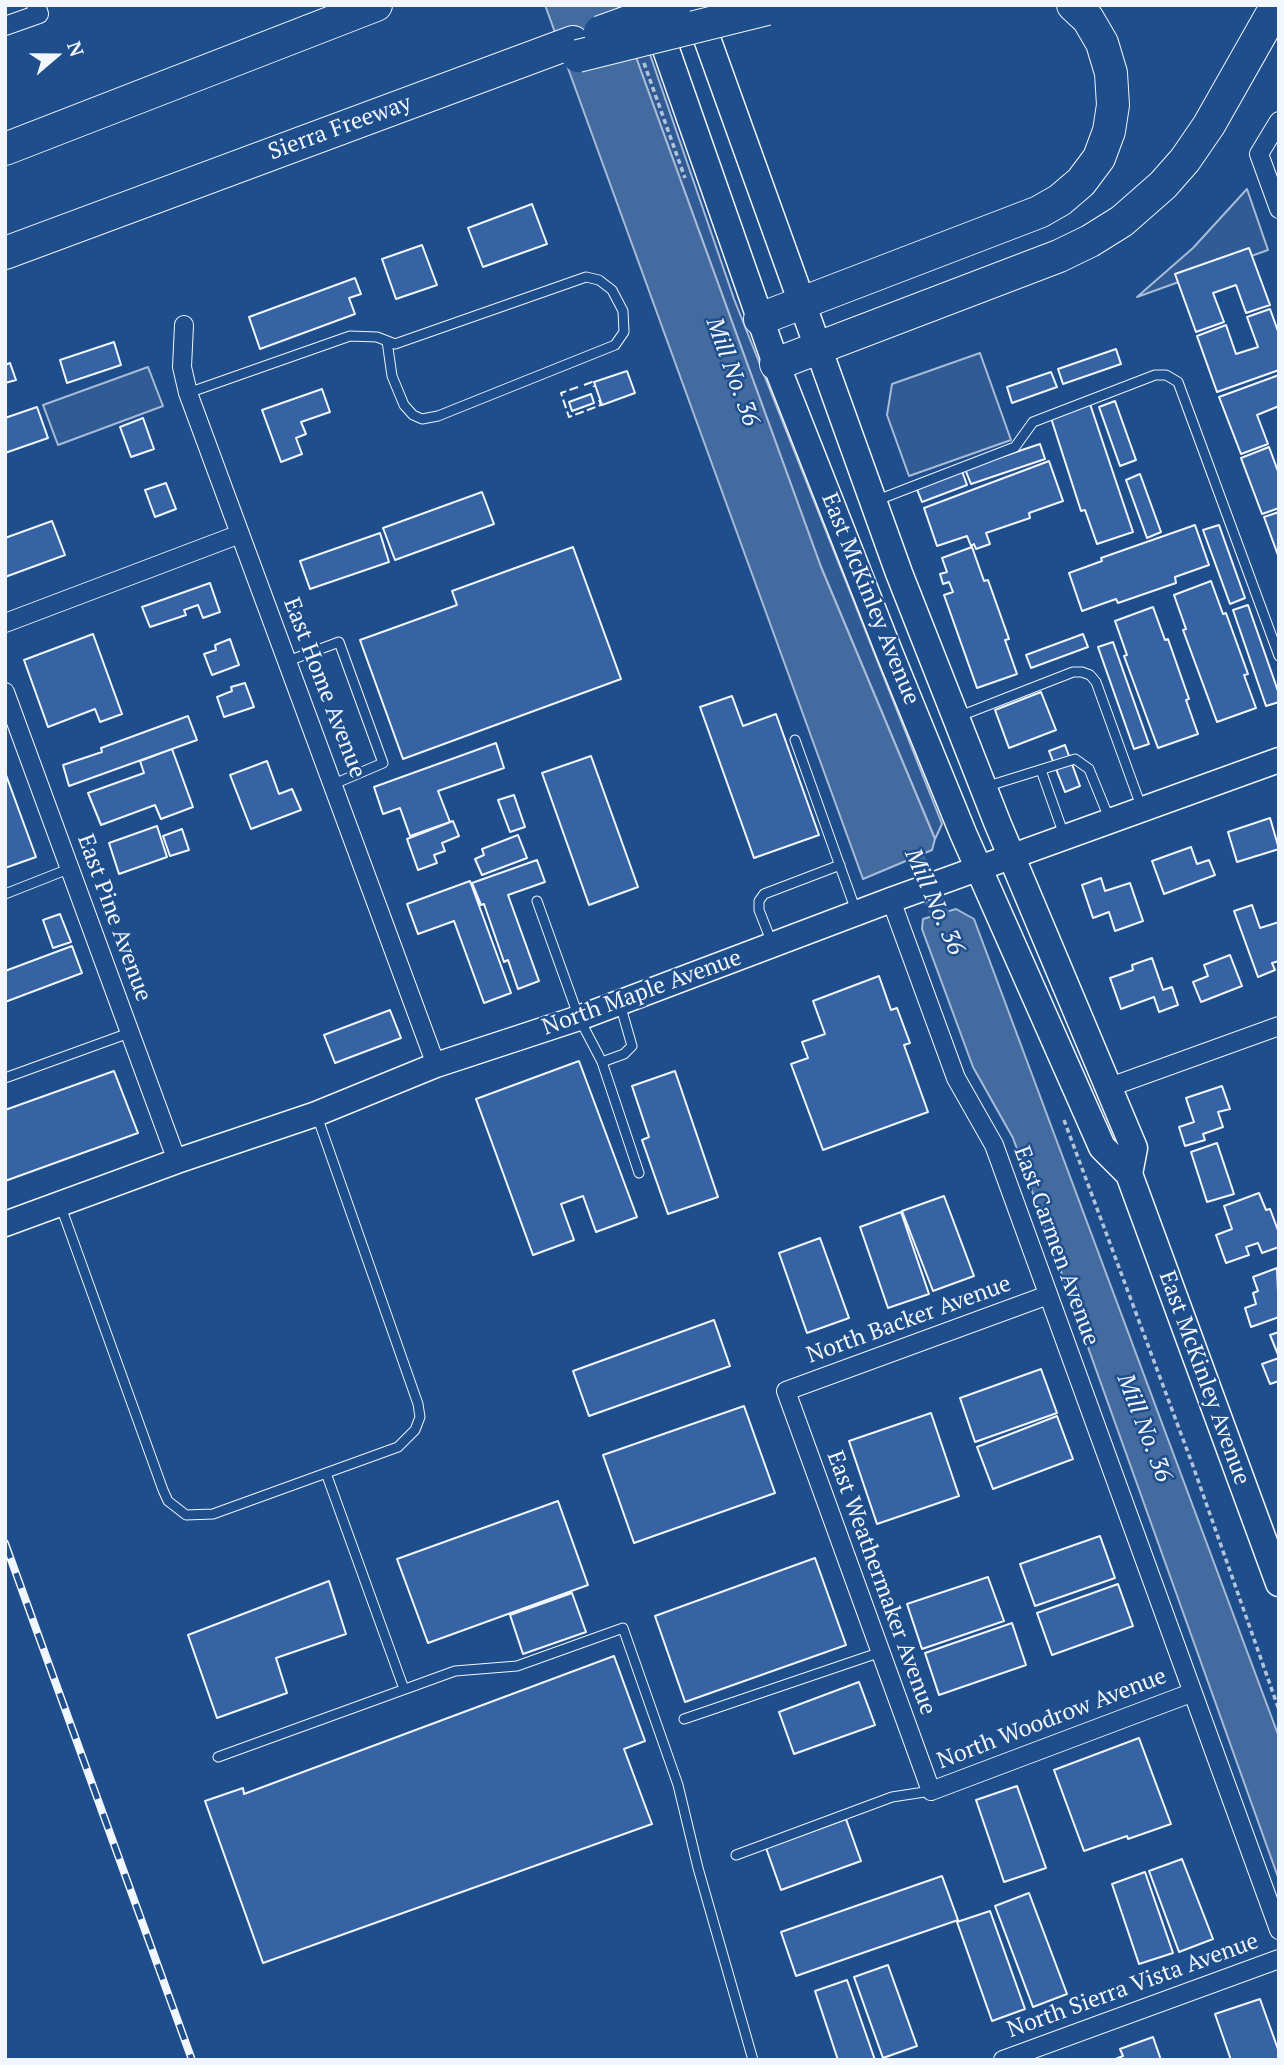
<!DOCTYPE html>
<style>
body{margin:0}
#map{position:relative;width:1284px;height:2065px;overflow:hidden;background:#1f4e8c;font-family:"PT Serif",serif}
canvas{display:block}
.frame{position:absolute;inset:0;border:7px solid #f2f6ff;pointer-events:none}
.north{position:absolute;left:21px;top:21px;width:70px;height:70px;-webkit-text-stroke:5px #1f4e8c;paint-order:stroke;rotate:70deg;font-size:19px;font-weight:700;line-height:28px;text-align:center;color:#f2f6ff}
.north::after{content:'';display:block;margin:auto;width:24px;height:32px;background:#f2f6ff;clip-path:polygon(50% 0,100% 100%,50% 72%,0 100%)}
</style>
<div id="map">
<canvas width="1284" height="2065"></canvas>
<div class="frame"></div>
<div class="north">N</div>
</div>
<script>
const c = document.querySelector('canvas').getContext('2d');
c.lineJoin = 'round';
function paint(path, color) { c.fillStyle = color; c.fill(path, 'evenodd'); }
const toPath = rows => new Path2D(rows.map(r => 'M' + r).join(''));
function stroke(path, color, width, dash) { c.strokeStyle = color; c.lineWidth = width; c.lineCap = dash ? 'butt' : 'round'; c.setLineDash(dash || []); c.stroke(path); }
function write(font, color, halo, rows, align = 'center') {
  c.font = font + ' "PT Serif",serif'; c.lineWidth = 5; c.setLineDash([]); c.textBaseline = 'middle'; c.strokeStyle = halo; c.fillStyle = color; for (const [text, x, y, turn = 0] of rows) {
    c.save(); c.translate(x, y); c.rotate((+turn || 0) * Math.PI / 180); c.textAlign = isNaN(turn) ? turn : align; if (halo) c.strokeText(text, 0, 0); c.fillText(text, 0, 0); c.restore();
  }
}
const built = toPath([
 [617,5,633,5,734,299,942,824,935,839,821,567,617,5],
 [1247,189,1268,250,1137,297,1193,248,1247,189],
 [980,353,1011,440,909,476,887,415,892,384,980,353],
 [148,367,163,406,58,445,43,405,148,367]
]);
paint(built, '#305b95');
stroke(built, '#a8bbd7', 2);
const water = toPath([
 [545,5,617,5,821,567,935,839,932,850,863,879,545,5],
 [956,909,974,919,1279,1737,1279,1880,1013,1138,973,1067,922,929,923,919,956,909]
]);
paint(water, '#446ba0');
stroke(water, '#a8bbd7', 2);
stroke(toPath([
 [904,833,950,937]
]), '#446ba0', 19);
const building = toPath([
 [532,204,547,244,483,267,468,228,532,204],
 [422,245,437,285,396,299,382,259,422,245],
 [1249,248,1270,305,1246,313,1236,285,1213,293,1224,322,1196,332,1175,274,1249,248],
 [355,278,361,294,349,298,355,314,260,349,249,317,355,278],
 [1270,309,1279,334,1279,370,1217,392,1197,336,1226,325,1236,354,1258,347,1247,317,1270,309],
 [114,342,121,365,67,383,60,360,114,342],
 [1116,349,1121,364,1063,384,1058,369,1116,349],
 [10,363,16,380,5,383,5,365,10,363],
 [627,371,635,393,602,405,594,382,627,371],
 [1051,372,1057,387,1012,403,1007,387,1051,372],
 [1279,375,1279,406,1257,415,1268,444,1241,454,1219,397,1279,375],
 [322,389,330,412,301,422,306,434,296,438,302,454,281,462,262,410,322,389],
 [591,394,594,403,572,411,569,402,591,394],
 [1115,401,1136,460,1120,466,1099,407,1115,401],
 [1090,404,1133,532,1097,544,1085,510,1081,511,1051,418,1090,404],
 [37,407,48,438,5,453,5,418,37,407],
 [143,418,154,449,131,457,120,427,143,418],
 [1040,444,1045,459,971,484,965,469,1040,444],
 [1269,447,1279,474,1279,508,1262,514,1241,458,1269,447],
 [1049,461,1063,501,1029,513,1030,518,986,533,990,544,976,549,974,544,971,546,967,536,937,546,924,508,1049,461],
 [962,471,967,485,922,502,916,487,962,471],
 [1140,474,1161,532,1147,538,1126,480,1140,474],
 [166,483,176,509,155,517,145,490,166,483],
 [482,492,494,524,395,560,383,528,482,492],
 [1279,512,1279,558,1264,517,1279,512],
 [52,521,65,555,5,577,5,538,52,521],
 [1195,525,1209,565,1175,577,1176,583,1118,603,1116,599,1082,611,1069,573,1102,561,1101,558,1195,525],
 [1219,525,1245,598,1230,604,1203,530,1219,525],
 [380,533,389,562,310,589,300,561,380,533],
 [573,547,621,679,403,759,360,640,457,605,452,591,573,547],
 [972,547,984,581,988,580,1009,639,1005,640,1017,674,977,688,944,595,953,592,949,582,943,584,940,574,947,572,942,558,972,547],
 [1211,581,1223,614,1226,613,1248,674,1244,675,1256,708,1217,722,1183,630,1186,629,1174,595,1211,581],
 [210,583,220,612,203,618,198,605,184,610,186,615,150,627,142,607,210,583],
 [1248,605,1279,694,1279,702,1266,706,1233,610,1248,605],
 [1153,607,1165,640,1168,639,1189,699,1186,700,1198,734,1158,748,1124,656,1127,655,1115,621,1153,607],
 [93,634,122,714,100,722,95,709,48,727,24,660,93,634],
 [1083,634,1088,647,1031,668,1026,655,1083,634],
 [230,639,239,665,212,675,204,654,216,650,215,645,230,639],
 [1113,642,1149,744,1134,749,1098,647,1113,642],
 [245,683,254,707,224,717,217,697,232,691,231,687,245,683],
 [1041,692,1056,730,1009,748,995,710,1041,692],
 [732,696,743,726,776,714,819,835,754,858,700,707,732,696],
 [188,716,197,740,69,786,63,765,102,752,101,748,188,716],
 [496,743,504,768,438,791,450,822,410,836,400,808,383,814,374,787,496,743],
 [1065,745,1080,786,1065,792,1049,751,1065,745],
 [172,749,193,807,161,819,155,805,101,825,88,793,144,773,140,761,172,749],
 [591,756,638,887,589,905,542,773,591,756],
 [267,761,279,794,292,789,301,810,251,829,230,775,267,761],
 [6,775,36,857,5,868,5,776,6,775],
 [514,795,525,827,510,832,498,800,514,795],
 [1270,818,1279,849,1237,862,1228,832,1270,818],
 [453,821,459,836,442,843,445,851,434,855,437,863,418,870,407,839,453,821],
 [157,826,167,857,119,874,109,843,157,826],
 [182,829,189,850,170,856,163,836,182,829],
 [518,835,527,858,482,875,475,859,484,855,482,849,518,835],
 [1191,847,1197,864,1209,860,1215,875,1164,894,1152,861,1191,847],
 [537,860,545,882,508,895,539,981,518,989,508,960,504,962,484,904,481,905,472,883,537,860],
 [1101,878,1105,891,1130,883,1143,921,1115,931,1109,912,1093,918,1082,885,1101,878],
 [470,881,511,993,484,1003,454,921,418,934,407,904,470,881],
 [1252,905,1260,928,1279,922,1279,961,1272,963,1275,970,1258,977,1234,911,1252,905],
 [60,914,71,942,53,948,43,920,60,914],
 [72,946,82,973,5,1002,5,971,72,946],
 [1230,955,1242,986,1201,1002,1193,982,1208,976,1204,965,1230,955],
 [1152,958,1163,990,1172,987,1178,1005,1159,1012,1154,997,1121,1009,1110,978,1133,970,1132,965,1152,958],
 [879,976,891,1010,897,1008,910,1043,904,1045,928,1112,823,1150,791,1064,808,1058,802,1042,825,1034,813,1001,879,976],
 [390,1010,401,1038,335,1063,324,1035,390,1010],
 [579,1061,637,1217,596,1232,583,1196,561,1204,574,1240,533,1255,476,1099,579,1061],
 [114,1071,138,1133,5,1181,5,1110,114,1071],
 [675,1071,718,1197,668,1214,642,1140,649,1137,632,1086,675,1071],
 [1222,1086,1230,1109,1218,1112,1223,1127,1203,1134,1205,1140,1185,1146,1179,1127,1194,1122,1186,1098,1222,1086],
 [1217,1143,1234,1194,1207,1202,1191,1152,1217,1143],
 [1259,1193,1266,1210,1270,1209,1279,1233,1279,1247,1262,1253,1258,1243,1246,1247,1249,1255,1226,1263,1216,1235,1232,1229,1224,1206,1259,1193],
 [944,1196,974,1276,933,1291,902,1211,944,1196],
 [901,1212,929,1294,888,1308,860,1227,901,1212],
 [820,1238,849,1318,807,1333,779,1253,820,1238],
 [1277,1268,1279,1317,1251,1327,1245,1308,1256,1304,1253,1293,1258,1291,1253,1277,1277,1268],
 [714,1320,730,1366,589,1416,573,1371,714,1320],
 [1279,1332,1279,1357,1270,1335,1279,1332],
 [1279,1358,1279,1381,1270,1384,1262,1364,1279,1358],
 [1041,1369,1057,1413,975,1442,960,1398,1041,1369],
 [744,1406,775,1493,634,1543,603,1455,744,1406],
 [931,1413,959,1496,877,1524,849,1441,931,1413],
 [1057,1416,1073,1459,993,1489,977,1447,1057,1416],
 [558,1501,588,1585,428,1643,397,1559,558,1501],
 [1100,1536,1115,1578,1035,1606,1020,1564,1100,1536],
 [815,1558,846,1645,685,1702,655,1616,815,1558],
 [988,1577,1004,1621,922,1649,907,1604,988,1577],
 [329,1581,346,1634,276,1658,287,1693,217,1718,188,1635,329,1581],
 [1118,1584,1133,1626,1052,1655,1037,1613,1118,1584],
 [572,1593,586,1632,523,1654,510,1615,572,1593],
 [1012,1623,1026,1665,939,1695,925,1653,1012,1623],
 [614,1656,645,1741,624,1749,652,1824,263,1963,205,1801,243,1788,244,1794,614,1656],
 [859,1682,875,1725,794,1754,779,1712,859,1682],
 [1139,1738,1171,1824,1128,1839,1127,1836,1084,1851,1054,1770,1139,1738],
 [1017,1786,1046,1868,1004,1882,976,1800,1017,1786],
 [846,1819,861,1861,781,1890,766,1848,846,1819],
 [1182,1859,1213,1939,1179,1952,1149,1871,1182,1859],
 [1145,1872,1173,1953,1139,1964,1112,1884,1145,1872],
 [942,1876,958,1920,796,1976,781,1932,942,1876],
 [1029,1893,1067,1994,1033,2007,995,1906,1029,1893],
 [990,1911,1025,2009,992,2021,957,1922,990,1911],
 [888,1965,917,2046,883,2058,854,1977,888,1965],
 [847,1980,875,2060,838,2060,815,1991,847,1980],
 [1260,1999,1279,2052,1279,2060,1231,2060,1215,2014,1260,1999],
 [1153,2037,1161,2060,1113,2060,1123,2056,1120,2049,1153,2037]
]);
paint(building, '#3563a3');
stroke(building, '#f2f6ff', 2);
const lane = toPath([
 [188,393,350,336,377,337,395,344,586,277,599,280,612,290,623,311,624,332,615,345,438,416,422,419,413,415,404,405,392,376,387,341],
 [875,501,1015,447,1033,422,1155,375,1166,375,1178,382,1279,656],
 [288,661,339,642,383,763,334,784],
 [960,716,1073,672,1082,672,1090,675,1096,682,1142,809],
 [795,740,856,911],
 [1041,770,1064,835],
 [985,787,1075,759,1089,769,1109,818],
 [5,894,71,868],
 [537,901,579,1018,602,1062,639,1173],
 [772,943,759,910,759,901,764,894,840,865],
 [602,1062,624,1054,632,1046,620,1004],
 [5,1078,129,1033],
 [61,1207,163,1490,168,1501,186,1515,213,1514,398,1447,415,1430,420,1417,418,1404,317,1116],
 [326,1473,404,1689],
 [684,1719,881,1652],
 [218,1757,455,1671,517,1666,623,1628,678,1785,698,1868,753,2060],
 [736,1855,892,1797,931,1791]
]);
const street = toPath([
 [5,26,39,14,36,5],
 [1279,121,1259,154,1279,209],
 [184,325,182,367,188,393,436,1065],
 [5,623,240,534],
 [5,692,177,1161],
 [891,900,956,1078,994,1145,1279,1930],
 [1110,1087,1279,1026],
 [1048,1295,786,1391,931,1791,1191,1693],
 [1003,2060,1279,1959]
]);
const secondary = toPath([
 [5,1224,177,1161,316,1114,436,1065,579,1018,891,900,1279,760]
]);
const primary = toPath([
 [695,5,899,573,997,822,1134,1148,1129,1174],
 [655,18,776,364,890,654,963,833,1102,1147,1129,1174,1279,1583]
]);
const highway = toPath([
 [5,149,376,5],
 [5,253,573,42],
 [760,319,1039,212,1060,200,1081,182,1099,158,1109,131,1113,105,1111,73,1102,43,1088,19,1073,5],
 [776,364,1059,256,1090,241,1122,221,1163,185,1185,160,1209,125,1277,5]
]);
stroke(lane, '#f2f6ff', 11);
stroke(street, '#f2f6ff', 20);
stroke(secondary, '#f2f6ff', 27);
stroke(primary, '#f2f6ff', 29);
stroke(highway, '#f2f6ff', 34);
stroke(toPath([
 [644,63,685,178],
 [1064,1120,1193,1466,1279,1710]
]), '#b3c4dc', 3.5, [5, 3.5]);
stroke(lane, '#1f4e8c', 9);
stroke(street, '#1f4e8c', 18);
stroke(secondary, '#1f4e8c', 24);
stroke(primary, '#1f4e8c', 26);
stroke(highway, '#1f4e8c', 32);
const rail = toPath([
 [5,1543,192,2060]
]);
stroke(rail, '#f2f6ff', 8);
stroke(rail, '#1f4e8c', 5, [16]);
const highwayBridge = toPath([
 [600,32,675,5],
 [578,56,767,9]
]);
stroke(highwayBridge, '#f2f6ff', 34, []);
stroke(highwayBridge, '#1f4e8c', 32);
stroke(toPath([
 [584,385,592,382,594,387],
 [578,387,561,393,569,417,601,405,599,400]
]), '#f2f6ff', 2, [9, 3.5]);
write('23px', '#f2f6ff', '#1f4e8c', [
 ["Sierra Freeway",340,128,-20],
 ["East McKinley Avenue",870,599,68],
 ["East Home Avenue",324,688,69],
 ["East Pine Avenue",114,918,70],
 ["North Maple Avenue",642,993,-20],
 ["East Carmen Avenue",1056,1246,70],
 ["North Backer Avenue",909,1320,-20],
 ["East McKinley Avenue",1204,1378,70],
 ["East Weathermaker Avenue",881,1583,70],
 ["North Woodrow Avenue",1052,1719,-21],
 ["North Sierra Vista Avenue",1133,1986,-20]
]);
write('italic 24px', '#f2f6ff', '#1f4e8c', [
 ["Mill No. 36",732,372,70],
 ["Mill No. 36",934,902,66],
 ["Mill No. 36",1144,1428,69]
]);
</script>
